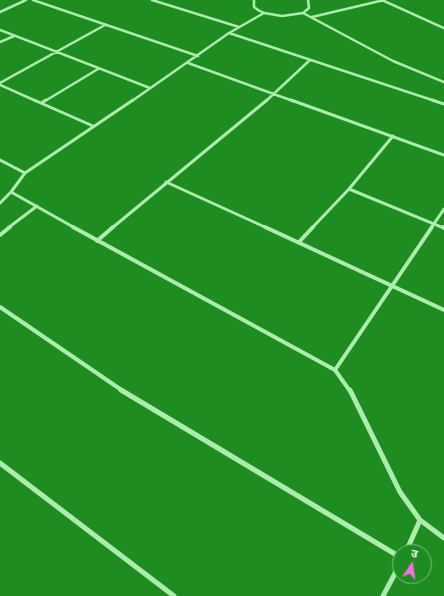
<!DOCTYPE html>
<meta charset="utf-8">
<style>
body{margin:0}
#map{position:relative;width:444px;height:596px;overflow:hidden;background:#1f8c22;font-family:"IBM Plex Sans","Noto Sans Devanagari",sans-serif}
canvas{display:block}
.north{position:absolute;left:392px;top:544px;width:40px;height:40px;box-sizing:border-box;background:#1f8c22;border:1px solid #79ba7a;border-radius:50%;rotate:13deg;font-size:11px;font-weight:700;line-height:16px;text-align:center;color:#fff}
.north::after{content:'';display:block;margin:auto;width:14px;height:18px;background:#fa6ce2;clip-path:polygon(50% 0,100% 100%,50% 72%,0 100%)}
</style>
<div id="map">
<canvas width="444" height="596"></canvas>
<div class="north">उ</div>
</div>
<script>
const c = document.querySelector('canvas').getContext('2d');
c.lineJoin = 'round';
const toPath = rows => new Path2D(rows.map(r => 'M' + r).join(''));
function stroke(path, color, width, dash) { c.strokeStyle = color; c.lineWidth = width; c.lineCap = dash ? 'butt' : 'round'; c.setLineDash(dash || []); c.stroke(path); }
stroke(toPath([
 [33,0,198,56],
 [152,0,239,27],
 [254,0,254,7,258,10,264,13,282,16,303,13,309,8,308,0],
 [382,0,444,28],
 [0,12,26,0],
 [264,13,229,33,435,101],
 [303,13,393,61,444,82],
 [312,17,384,0],
 [0,30,150,88],
 [0,42,14,36],
 [188,63,293,101],
 [0,83,105,25],
 [0,85,36,101],
 [45,101,98,69],
 [132,101,229,33],
 [266,101,310,60]
]), '#acecac', 2.5);
stroke(toPath([
 [34,100,93,126],
 [291,100,444,155],
 [432,100,444,104],
 [41,103,46,100],
 [0,160,25,173],
 [166,182,267,228],
 [349,189,393,136],
 [11,192,75,228],
 [0,203,11,192,25,173,133,100],
 [8,228,37,206],
 [112,228,267,100],
 [312,228,349,189,444,228],
 [431,228,444,209]
]), '#acecac', 3);
stroke(toPath([
 [73,227,335,370,350,391],
 [265,227,444,310],
 [443,227,444,228],
 [0,235,10,227],
 [97,241,113,227],
 [299,242,313,227],
 [0,307,123,391],
 [335,370,432,227]
]), '#acecac', 4);
stroke(toPath([
 [121,390,400,557],
 [350,390,400,492,420,520,444,538],
 [0,463,174,596],
 [406,552,420,520],
 [383,596,400,564]
]), '#acecac', 5);
</script>
